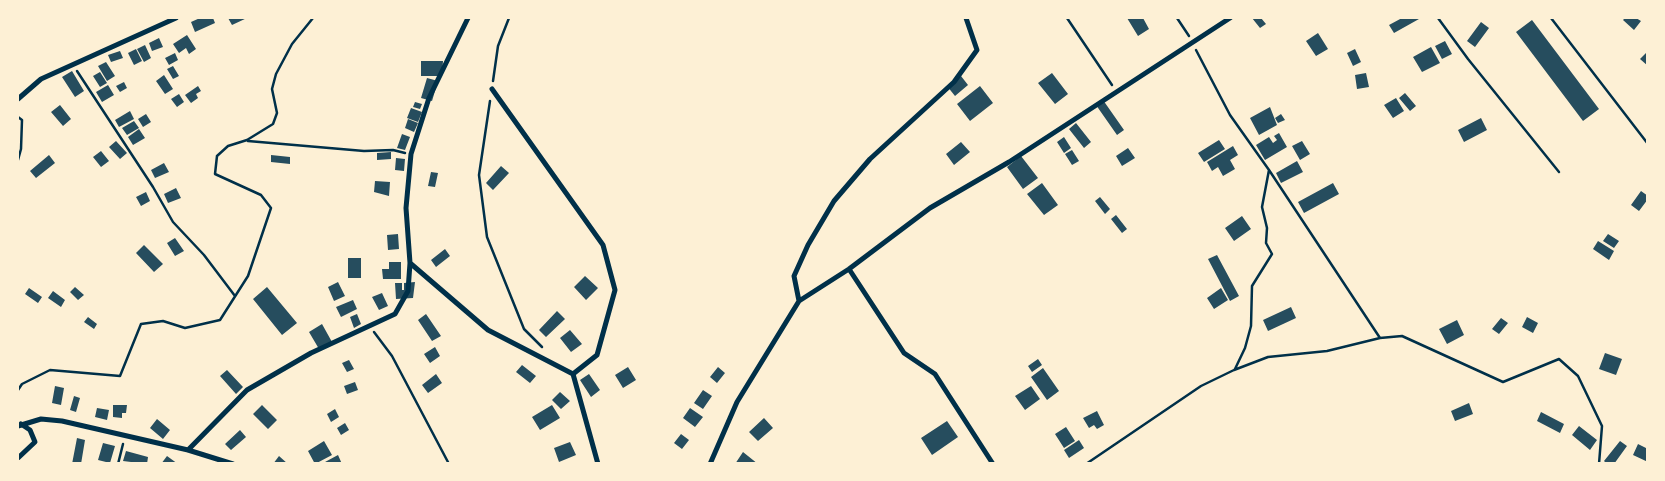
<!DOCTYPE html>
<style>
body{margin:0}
#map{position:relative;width:1665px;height:481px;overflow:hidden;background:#fdf0d5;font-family:Manrope,sans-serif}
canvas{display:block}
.frame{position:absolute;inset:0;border:19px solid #fdf0d5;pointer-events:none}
</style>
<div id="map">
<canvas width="1665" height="481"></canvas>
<div class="frame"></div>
</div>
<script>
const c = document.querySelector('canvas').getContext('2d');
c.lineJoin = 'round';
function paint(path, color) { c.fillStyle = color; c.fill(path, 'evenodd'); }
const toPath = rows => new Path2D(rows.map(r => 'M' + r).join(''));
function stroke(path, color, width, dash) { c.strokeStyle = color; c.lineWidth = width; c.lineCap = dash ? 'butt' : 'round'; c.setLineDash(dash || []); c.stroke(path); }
paint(toPath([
 [200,18,213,18,215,23,195,32,191,22],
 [228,18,247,18,232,25],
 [1127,18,1143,18,1149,29,1138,36],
 [1252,18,1261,18,1266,24,1260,28],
 [1402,18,1419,19,1394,33,1389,25],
 [1625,18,1636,18,1641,21,1634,30,1623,20],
 [1532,20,1599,109,1583,121,1516,32],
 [1481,22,1489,28,1475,47,1467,41],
 [1318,33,1328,49,1316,56,1306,41],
 [187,35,196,49,189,54,186,48,179,53,173,44],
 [159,38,163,47,152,51,149,43],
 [1445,41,1452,54,1442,59,1435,46],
 [145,45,151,58,144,62,137,49],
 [1431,47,1440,63,1422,72,1413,57],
 [136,49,142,61,134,65,128,53],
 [1355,49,1361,62,1353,66,1347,53],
 [120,51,123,58,111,62,108,55],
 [1648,51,1648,66,1640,59],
 [175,53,178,60,169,65,165,58],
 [421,61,443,61,442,76,421,76],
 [106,62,115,76,107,81,98,66],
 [173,66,179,76,173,79,167,69],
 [72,71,84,91,75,97,62,77],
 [100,72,107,83,100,87,93,76],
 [1052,73,1068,94,1055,104,1038,83],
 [1366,73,1369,87,1357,89,1355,75],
 [164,75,173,89,165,94,156,81],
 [961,76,968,85,955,96,947,86],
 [427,78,438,81,432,101,421,98],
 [124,82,127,88,120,92,116,86],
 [108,85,114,95,102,102,96,92],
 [198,86,201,91,196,94,198,98,191,103,185,95],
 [980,86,993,103,970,121,957,104],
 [1405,93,1416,106,1410,111,1399,98],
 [179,94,184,102,177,107,171,99],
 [1396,98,1404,111,1393,118,1384,105],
 [1103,100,1124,130,1117,135,1096,105],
 [415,102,422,104,420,109,413,107],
 [60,105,71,119,63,126,51,112],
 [1270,107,1277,125,1259,135,1250,118],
 [411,108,422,112,418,122,407,118],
 [130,111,134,119,119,127,115,120],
 [146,114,151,122,143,127,138,119],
 [1281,114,1285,120,1278,123,1275,118],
 [1481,118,1487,130,1464,142,1458,130],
 [408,119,418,123,414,132,405,128],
 [134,121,139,128,127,135,122,128],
 [1076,123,1091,142,1084,148,1069,129],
 [139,129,145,138,133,145,128,137],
 [1279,133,1287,147,1265,160,1256,145,1269,137,1273,143,1277,140,1274,136],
 [402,134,410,137,405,150,397,148],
 [1064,137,1071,148,1064,153,1057,142],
 [1219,140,1225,149,1204,162,1198,153],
 [116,141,127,153,120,159,109,147],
 [1302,141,1310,154,1300,160,1292,146],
 [961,142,970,152,954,165,946,154],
 [1233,146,1238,155,1230,160,1235,169,1223,176,1218,167,1212,171,1207,162],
 [1128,148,1135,158,1122,166,1116,156],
 [1072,150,1079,161,1072,165,1065,154],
 [101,151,109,161,101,167,93,157],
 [391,152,391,159,377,160,377,153],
 [49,155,55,163,36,178,30,171],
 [271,155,290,157,290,164,271,162],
 [1021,156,1038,178,1023,189,1007,167],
 [396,158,405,159,404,171,395,170],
 [1297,161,1303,172,1281,183,1276,173],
 [164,163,169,172,155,178,151,170],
 [501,166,509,173,493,190,486,183],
 [431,172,438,173,435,187,428,186],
 [375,181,390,182,389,196,374,192],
 [1042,183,1058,205,1044,215,1027,194],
 [1333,183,1339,194,1304,213,1298,202],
 [176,188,181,198,168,203,164,194],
 [1641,191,1648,196,1648,199,1639,211,1631,205],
 [146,192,150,201,141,206,136,197],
 [1100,197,1110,209,1105,214,1095,201],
 [1116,215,1127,229,1122,233,1111,219],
 [1242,216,1251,229,1234,241,1225,228],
 [398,234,399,249,388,250,387,235],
 [1608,234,1619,241,1614,248,1603,241],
 [175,238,184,251,175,256,167,243],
 [1598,241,1614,251,1609,260,1593,249],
 [144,245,163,264,154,272,136,253],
 [445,249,450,256,436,267,431,260],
 [1217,255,1239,296,1230,301,1208,259],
 [348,258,361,258,361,278,348,278],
 [389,262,401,262,401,279,383,279,382,269,389,269],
 [585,276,598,288,586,300,574,287],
 [338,282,345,296,334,301,328,287],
 [415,282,413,298,396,299,395,283,402,283,402,290,404,290,404,283],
 [75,287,84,295,78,300,70,292],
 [267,287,297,323,282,335,253,299],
 [29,288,42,297,38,303,25,294],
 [1221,288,1228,300,1214,309,1207,298],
 [53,291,65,300,61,307,48,298],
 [382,293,388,306,379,310,372,297],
 [353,300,357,309,341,317,336,307],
 [1291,307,1296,318,1268,331,1263,320],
 [557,311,565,319,546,337,539,330],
 [357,314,361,324,354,328,350,317],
 [426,314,441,336,432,341,418,320],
 [88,317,97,324,94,329,84,322],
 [1527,317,1538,323,1533,333,1522,327],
 [1501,318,1508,323,1499,334,1492,329],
 [1457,320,1464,335,1447,344,1439,329],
 [322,324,332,342,319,349,309,332],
 [570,330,582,344,571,352,560,338],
 [435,347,440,356,430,363,424,354],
 [1605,353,1622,359,1616,375,1599,369],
 [1038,359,1042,365,1032,372,1028,366],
 [349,360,354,369,347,372,342,363],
 [522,365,536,376,530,383,516,372],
 [628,367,636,380,623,388,615,375],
 [718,367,725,373,717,383,710,377],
 [1043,368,1059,391,1047,400,1031,377],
 [227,370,243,387,236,394,220,376],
 [436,374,442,383,428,393,422,385],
 [589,374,600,390,591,397,580,380],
 [355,382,358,390,347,394,344,386],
 [55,386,64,388,61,405,52,403],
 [1031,386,1040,399,1025,410,1015,396],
 [703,390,712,396,703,409,694,403],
 [560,392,570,401,561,409,552,400],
 [74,396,80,398,76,412,70,410],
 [1469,403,1473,414,1455,421,1451,411],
 [113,405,127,405,126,413,122,413,122,418,113,417],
 [262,405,277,420,268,429,253,414],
 [552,405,560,418,540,430,532,417],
 [97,408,109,410,107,420,95,417],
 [690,408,703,417,695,427,683,418],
 [335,409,339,417,331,422,327,414],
 [1097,411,1104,425,1097,429,1094,425,1089,428,1083,418],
 [1541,412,1564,424,1560,433,1537,421],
 [764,418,773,428,758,441,749,432],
 [157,419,170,430,163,439,150,428],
 [947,421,958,437,932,455,921,438],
 [345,423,349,430,341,435,337,428],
 [1579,426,1597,440,1590,450,1572,435],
 [1066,427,1075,441,1064,448,1055,434],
 [240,430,246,437,231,450,225,444],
 [681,434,689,440,682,449,674,443],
 [77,438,85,440,81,464,72,464],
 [1079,440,1084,448,1069,458,1064,450],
 [324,441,332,455,315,464,308,451],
 [1620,441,1627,446,1614,464,1607,464,1604,461],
 [570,442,576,455,559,462,554,448],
 [103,443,115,446,110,463,98,460],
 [1638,444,1648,449,1648,462,1633,455],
 [126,451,148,457,147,464,123,461],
 [743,452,758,464,735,464],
 [338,455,342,464,325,464,325,462],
 [167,456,178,464,161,464],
 [279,456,288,464,273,464]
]), '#264d5e');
stroke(toPath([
 [1067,18,1112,85],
 [1177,18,1189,36],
 [1438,18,1468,59,1559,172],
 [1551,18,1648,144],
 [77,71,153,187,173,222,204,255,235,296],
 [493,81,498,46,509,18],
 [490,101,479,175,487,237,524,329,542,347],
 [18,117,22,120,21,149,18,160],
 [248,141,364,151,393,150,405,153],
 [374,332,392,356,449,464],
 [1380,338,1402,336,1503,382,1559,359,1578,376,1602,426,1599,464],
 [1235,369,1245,348,1251,326,1252,286,1272,254,1266,243,1267,228,1262,207,1269,170],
 [18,390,22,384,50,370,120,376,141,324,163,321,185,328,220,320,248,276,271,208,261,195,215,174,217,156,228,146,247,140,273,124,277,113,272,89,276,74,292,44,313,18],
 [118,464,123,444],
 [1086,464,1201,386,1234,370,1268,357,1327,351,1380,338,1269,170,1230,115,1196,50]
]), '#003049', 2.5);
stroke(toPath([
 [492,89,603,245,615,290,597,355,573,374],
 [18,99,41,79,176,18],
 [410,263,488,330,573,374,598,464],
 [849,269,904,353,935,374,993,464],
 [799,301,794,276,808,245,834,201,870,159,954,82,977,50,966,18],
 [18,426,41,419,62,421,188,450,233,464],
 [188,450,247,390,311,353,395,314,408,291,410,263,406,208,411,154,429,98,468,18],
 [18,458,35,442,30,430,21,424],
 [710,464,737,402,799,301,849,269,930,208,1009,162,1230,18]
]), '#003049', 5);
</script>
